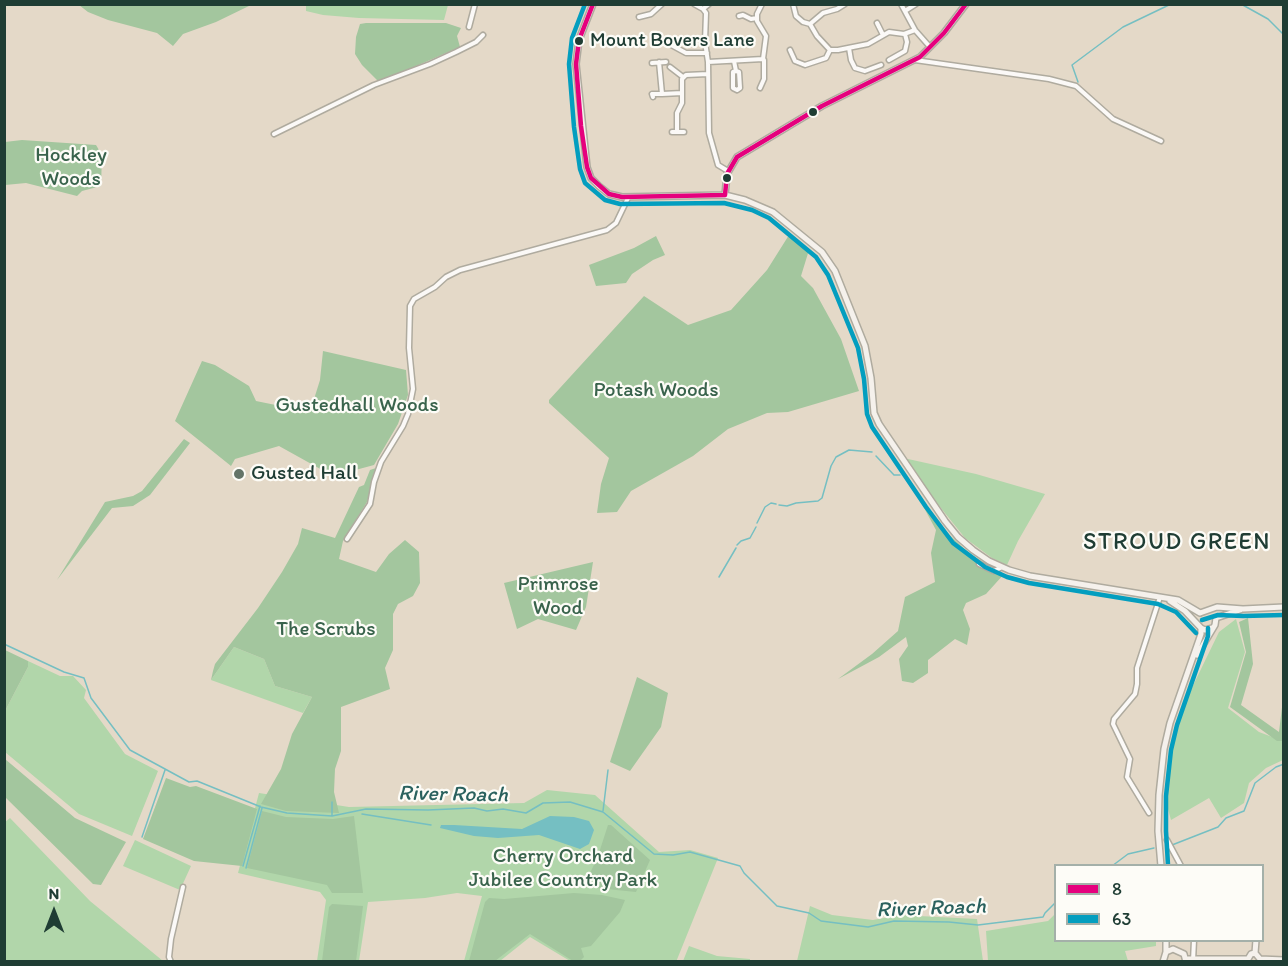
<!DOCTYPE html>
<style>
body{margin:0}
#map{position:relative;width:1288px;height:966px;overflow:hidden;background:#e4d9c8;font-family:Itim,sans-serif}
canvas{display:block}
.frame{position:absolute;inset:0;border:6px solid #1f3d34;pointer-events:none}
.legend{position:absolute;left:1054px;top:864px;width:210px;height:78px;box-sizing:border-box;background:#fdfcf7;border:2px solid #a4b0a9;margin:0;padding:8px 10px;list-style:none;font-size:18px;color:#1f3d34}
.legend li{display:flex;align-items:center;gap:12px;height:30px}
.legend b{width:30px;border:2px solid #a4b0a9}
.north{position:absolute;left:24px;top:882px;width:60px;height:60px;-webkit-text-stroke:4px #fdfcf7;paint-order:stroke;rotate:0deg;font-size:16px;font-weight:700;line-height:24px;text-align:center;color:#1f3d34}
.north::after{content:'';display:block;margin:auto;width:21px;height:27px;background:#1f3d34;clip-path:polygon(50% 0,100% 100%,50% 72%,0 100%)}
</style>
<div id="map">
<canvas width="1288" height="966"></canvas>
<div class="frame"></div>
<ul class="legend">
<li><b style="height:8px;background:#e5007d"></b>8</li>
<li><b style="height:8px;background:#039ebf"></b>63</li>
</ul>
<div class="north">N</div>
</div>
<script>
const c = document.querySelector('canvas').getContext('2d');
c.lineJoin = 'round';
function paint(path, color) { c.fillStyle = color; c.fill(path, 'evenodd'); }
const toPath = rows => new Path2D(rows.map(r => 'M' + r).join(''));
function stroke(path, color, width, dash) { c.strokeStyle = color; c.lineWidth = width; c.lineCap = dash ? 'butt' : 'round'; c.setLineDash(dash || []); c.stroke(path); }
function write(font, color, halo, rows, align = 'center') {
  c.font = font + ' Itim,sans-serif'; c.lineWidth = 4.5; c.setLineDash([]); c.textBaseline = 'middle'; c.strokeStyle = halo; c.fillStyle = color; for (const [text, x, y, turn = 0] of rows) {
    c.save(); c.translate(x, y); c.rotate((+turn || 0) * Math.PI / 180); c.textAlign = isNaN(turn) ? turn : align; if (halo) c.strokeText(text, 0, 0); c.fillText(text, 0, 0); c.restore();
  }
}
paint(toPath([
 [306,5,306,4,448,5,444,20,359,18,323,15,306,11],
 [908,459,976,474,1045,494,1018,541,1007,565,992,558,965,538,920,482,905,460],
 [1236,619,1245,652,1228,708,1259,732,1283,741,1283,760,1266,768,1249,783,1244,803,1221,818,1209,798,1171,820,1166,802,1170,758,1185,702,1219,632],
 [234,647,264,659,275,686,312,697,303,713,211,680],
 [28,661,60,676,73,676,86,690,84,698,125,754,158,771,132,836,79,814,5,752,5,711,28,667],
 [547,790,595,795,659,852,690,850,718,858,676,962,570,961,530,937,500,961,464,961,482,896,457,893,425,898,368,902,359,961,317,961,326,900,320,892,238,873,259,793,349,807,524,803],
 [10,818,90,901,163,961,5,961,4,823],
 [135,840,191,866,180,890,123,866],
 [810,906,832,915,873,920,900,915,977,919,983,961,797,961],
 [1055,914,1056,940,1156,941,1156,946,1125,951,1128,961,988,961,986,931,1048,921],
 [689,946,717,956,750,959,750,961,683,961]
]), '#b1d6aa');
paint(toPath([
 [79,5,251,5,216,22,183,34,173,46,157,33,108,20,88,12],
 [366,23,446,23,461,28,457,36,460,47,384,80,377,80,362,65,355,54,356,37,360,24],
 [22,140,96,145,102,155,101,186,82,191,77,196,26,183,5,185,5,142],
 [789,235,809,250,801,276,813,288,841,339,859,391,788,412,767,413,728,429,693,456,631,491,617,512,597,513,601,484,609,458,549,403,549,400,644,296,688,325,731,310,767,270],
 [656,236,665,255,653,260,632,274,626,283,596,286,589,265,634,248],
 [323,351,406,370,408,395,398,424,374,465,333,476,279,446,235,459,231,466,175,421,202,361,215,365,249,386,256,401,310,412,320,380],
 [184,439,190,443,150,495,133,506,112,508,57,580,105,502,133,496,142,491],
 [376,468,367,502,343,541,339,559,376,572,389,554,405,540,419,552,420,583,413,596,398,604,393,614,393,650,385,668,390,689,341,707,341,751,335,769,334,792,339,813,286,811,261,804,281,769,292,734,312,697,275,686,264,659,234,647,211,680,213,671,215,664,258,608,282,572,298,544,302,528,335,538,359,487,364,485,370,470],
 [910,482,943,529,970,554,1004,574,986,594,966,603,963,610,970,629,967,645,955,639,928,660,928,673,913,683,902,681,899,659,908,646,906,637,879,657,838,679,872,654,898,631,905,597,935,582,931,553,936,530],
 [593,562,586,607,576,630,538,619,517,629,504,583],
 [1248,618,1253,664,1241,705,1279,732,1283,699,1283,741,1277,741,1230,707,1246,652,1239,622],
 [5,650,28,661,28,667,5,711],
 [637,677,668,693,661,727,630,771,610,762],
 [5,759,75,818,126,842,101,885,93,884,5,797],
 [166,778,190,787,196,786,257,809,242,866,194,861,143,839],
 [262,811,286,817,333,819,354,816,363,893,332,893,327,885,247,868],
 [608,825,611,825,650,860,636,892,587,887,585,884,598,856],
 [574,893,602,895,625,900,620,912,591,946,581,948,584,957,580,961,573,961,530,934,495,961,469,961,485,902,489,898,504,899],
 [332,904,363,906,356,961,322,961,329,907]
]), '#a3c69e');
paint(toPath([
 [550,816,574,817,589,821,594,830,589,844,580,849,539,835,498,838,474,836,440,828,441,825,454,825,522,829]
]), '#75bfc2');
stroke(toPath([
 [1241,4,1268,19,1284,35],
 [1078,82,1072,65,1123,27,1171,4],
 [876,456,894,475,900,475],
 [779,505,787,506,796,503,818,501,822,498,831,466,836,457,849,450,872,452],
 [757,523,765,507,771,503,776,504],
 [737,545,741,541,750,538,756,527],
 [719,577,736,548],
 [4,644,64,672,84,678,91,698,130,750,189,782,197,781,261,807,287,813,332,816,366,809,428,810,474,808,487,811,503,809,526,813,543,803,570,802,603,812,654,854,673,855,690,852,740,866,744,873,777,906,809,913,821,921,868,927,894,921,949,922,978,925,1043,917,1045,913,1056,902],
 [603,811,608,770],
 [362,814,431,825],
 [332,816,332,802],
 [142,837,165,770],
 [1172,845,1218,827,1226,818,1244,811,1255,783,1276,767,1284,764],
 [243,866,260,806],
 [1112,866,1128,854,1154,848],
 [246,868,262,808]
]), '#75bfc2', 1.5);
const street = toPath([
 [694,4,703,9,706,13,705,42,708,62,709,133,718,165,728,171],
 [793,4,796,16,803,22,810,24,817,36,830,50,838,50,868,44,889,32,904,34,915,30],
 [901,4,915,30,930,47],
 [703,9,709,4],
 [905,11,916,4],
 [739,16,743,15,751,19,757,18],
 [639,17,651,14,662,4],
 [877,23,883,35],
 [810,24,823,13,837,9,845,4],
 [469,27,475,4],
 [662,40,686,53,707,53],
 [849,48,851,60,855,68,865,71,881,65],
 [790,50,795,61,805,65,826,58,830,50],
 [889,60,905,51,907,42,905,34],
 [915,60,1049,79,1076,86,1113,119,1161,141],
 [734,61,736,71,733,72,733,88,737,90],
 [659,62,662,94,682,93],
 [708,62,763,59,766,36,757,21,757,14,762,4],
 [652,63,666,62],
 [670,67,683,77],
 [736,71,739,72,740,88,737,90],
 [760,88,764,79,764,60],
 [653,97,652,94,662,94],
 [672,132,684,132],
 [677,132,677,113,682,103,682,79,686,75,708,74],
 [274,134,374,85,430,64,456,52,476,42,483,35],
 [347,539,370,504,374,482,381,462,403,426,408,414,413,389,409,348,410,306,414,299,435,287,446,277,460,270,607,230,616,223,628,198],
 [979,564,994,571,1002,567],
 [1149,813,1127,777,1130,759,1113,724,1114,719,1135,694,1137,684,1137,668,1160,597],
 [1167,840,1181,866],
 [1193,961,1194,940],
 [171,962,169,957,171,939,183,887]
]);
const secondary = toPath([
 [593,4,579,40,576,64,587,167,591,178,599,186,609,194,622,197,725,195,745,200,773,212,822,252,835,271,865,346,871,378,874,413,879,424,945,521,958,537,973,550,989,561,1009,570,1030,576,1178,600,1200,613],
 [725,195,727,174,737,157,822,106,920,57,944,33,966,4],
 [1170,601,1185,611,1201,628,1205,630,1212,628],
 [1200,613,1217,607,1243,609,1284,607],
 [1216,618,1240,610],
 [1197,655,1215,625,1216,618],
 [1161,866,1158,831,1159,795,1164,749,1170,723,1201,634,1201,628],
 [1166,940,1166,952],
 [1255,953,1256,940],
 [1186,959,1248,959,1251,954,1255,953,1260,959,1284,960],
 [1163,962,1166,952,1173,949,1184,954,1186,962]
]);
stroke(street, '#afab9f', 7);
stroke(secondary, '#afab9f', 8);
stroke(street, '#fbf9f7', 4);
stroke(secondary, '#f5f1ec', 5);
stroke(toPath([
 [593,4,579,40,576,64,581,126,587,167,591,178,609,194,622,197,725,195],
 [725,195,727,174,737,157,822,106,920,57,944,33,966,4]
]), '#e5007d', 4.5);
stroke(toPath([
 [585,4,572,38,569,64,574,127,580,169,585,183,605,200,620,204,724,203,752,210,769,218,816,257,828,275,858,348,864,379,867,414,872,427,926,507,953,543,985,567,1007,577,1029,583,1158,604,1176,612,1196,633],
 [1202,620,1218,615,1243,616,1284,615],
 [1168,865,1166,831,1166,796,1171,750,1177,725,1208,636,1208,628]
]), '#039ebf', 4.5);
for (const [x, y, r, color] of [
 [579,41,5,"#1f3d34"],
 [813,112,5,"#1f3d34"],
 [727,178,5,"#1f3d34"],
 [239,474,6,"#647468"]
]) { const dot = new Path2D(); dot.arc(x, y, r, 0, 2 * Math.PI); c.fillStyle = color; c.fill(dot); stroke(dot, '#fdfcf7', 2); }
write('20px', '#1f3d34', '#fdfcf7', [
 ["Mount Bovers Lane",590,41]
], 'left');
write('21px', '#39634c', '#fdfcf7', [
 ["Hockley",71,156],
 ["Woods",71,180],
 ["Potash Woods",656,391],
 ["Gustedhall Woods",357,406],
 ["Primrose",558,585],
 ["Wood",558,609],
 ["The Scrubs",326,630],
 ["Cherry Orchard",563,857],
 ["Jubilee Country Park",563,881]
]);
write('21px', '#1f3d34', '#fdfcf7', [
 ["Gusted Hall",251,474]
], 'left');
write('italic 22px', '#2a615e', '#fdfcf7', [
 ["River Roach",453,795,1],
 ["River Roach",931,909,-2]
]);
c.letterSpacing = '1.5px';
write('24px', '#1f3d34', '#fdfcf7', [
 ["STROUD GREEN",1177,543]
]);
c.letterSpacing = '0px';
</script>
